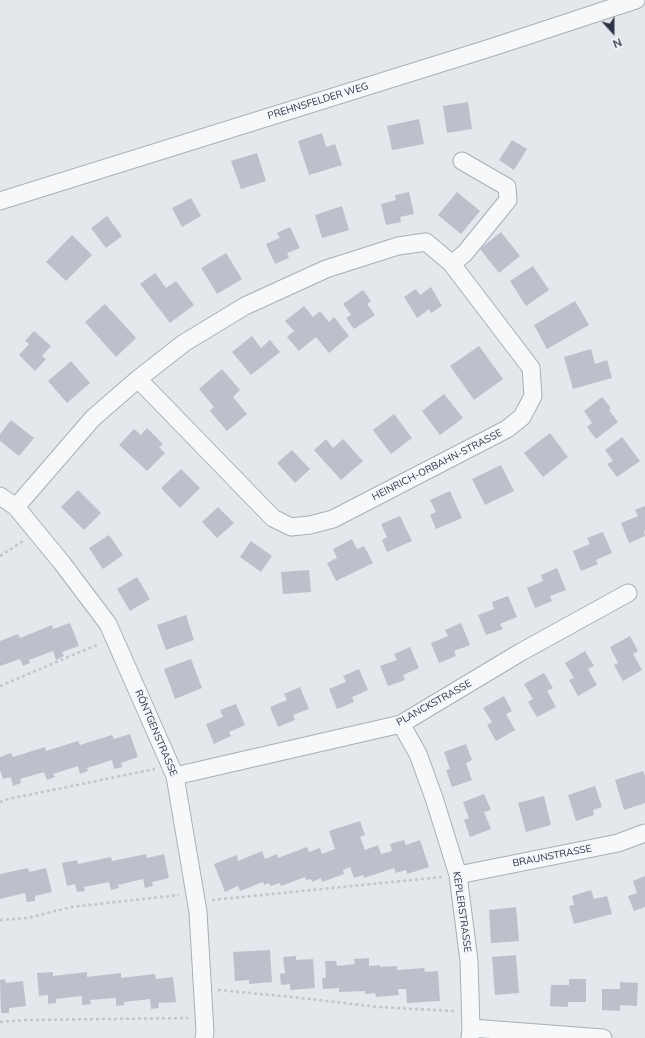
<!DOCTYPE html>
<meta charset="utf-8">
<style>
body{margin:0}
#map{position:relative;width:645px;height:1038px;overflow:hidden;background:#e4e7ec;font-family:Mulish,sans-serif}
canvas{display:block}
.north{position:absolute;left:593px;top:12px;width:40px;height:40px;-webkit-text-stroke:3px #f4f6f9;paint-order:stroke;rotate:159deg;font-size:11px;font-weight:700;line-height:16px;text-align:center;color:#2b3445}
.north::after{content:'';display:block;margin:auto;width:14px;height:18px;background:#2b3445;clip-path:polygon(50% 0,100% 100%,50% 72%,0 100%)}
</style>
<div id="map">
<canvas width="645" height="1038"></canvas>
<div class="north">N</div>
</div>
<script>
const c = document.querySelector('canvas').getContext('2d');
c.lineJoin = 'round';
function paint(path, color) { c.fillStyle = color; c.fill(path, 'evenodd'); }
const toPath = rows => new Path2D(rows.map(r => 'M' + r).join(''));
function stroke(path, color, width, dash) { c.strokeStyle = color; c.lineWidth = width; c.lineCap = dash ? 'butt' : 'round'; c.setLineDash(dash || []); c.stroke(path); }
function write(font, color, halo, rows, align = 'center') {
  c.font = font + ' Mulish,sans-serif'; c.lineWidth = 4; c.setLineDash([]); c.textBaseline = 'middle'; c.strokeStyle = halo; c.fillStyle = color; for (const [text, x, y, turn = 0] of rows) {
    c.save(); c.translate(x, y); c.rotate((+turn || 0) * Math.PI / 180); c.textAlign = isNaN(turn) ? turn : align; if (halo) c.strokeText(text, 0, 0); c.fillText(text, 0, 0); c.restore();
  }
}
paint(toPath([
 [468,102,472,129,447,133,443,106],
 [419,119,424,144,392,150,387,126],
 [322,133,326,147,335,144,342,165,309,175,298,141],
 [512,140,527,149,514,170,499,160],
 [257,153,266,181,241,189,231,161],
 [409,192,414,214,400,217,401,222,386,225,381,204,396,200,395,195],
 [457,192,480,211,461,234,438,215],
 [191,198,201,216,182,227,172,208],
 [342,206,349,230,322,238,315,215],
 [107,216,122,236,106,248,91,228],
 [290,227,300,248,287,253,289,258,275,264,266,244,280,238,277,233],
 [501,232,520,256,499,273,480,249],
 [72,235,92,255,66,281,46,262],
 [226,253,242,279,217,294,201,268],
 [533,266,549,290,526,306,510,281],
 [155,273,166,288,176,281,194,305,170,323,140,284],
 [431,287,442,306,431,313,429,309,417,318,404,297,416,289,420,295],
 [363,290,371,301,367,304,375,315,354,329,346,318,351,315,343,304],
 [575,301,589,325,547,349,534,325],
 [105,304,136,338,116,357,85,322],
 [304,306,313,317,320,311,329,322,334,317,349,336,329,353,316,337,299,351,287,337,294,331,285,321],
 [34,331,51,346,42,356,46,359,35,371,19,355,29,344,25,341],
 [252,336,261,348,270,340,280,352,251,375,232,352],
 [479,346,503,379,474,400,450,366],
 [591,349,595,364,607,360,612,378,573,389,564,357],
 [71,361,90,383,67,403,48,381],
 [222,369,240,390,233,397,247,414,227,431,210,411,214,407,199,389],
 [444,394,463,418,440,435,422,411],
 [602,397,611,408,609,410,618,422,596,439,587,427,592,423,584,411],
 [394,414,412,438,391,454,373,430],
 [11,420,34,438,19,456,0,441,0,434],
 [147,428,163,444,159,447,165,453,147,471,119,445,134,429,141,435],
 [550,433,568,457,543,477,524,453],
 [622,437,640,461,617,477,607,464,613,461,605,450],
 [326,439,333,448,343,439,363,461,341,480,314,450],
 [292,450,310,469,295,483,277,463],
 [501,465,514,491,485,505,472,479],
 [181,469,200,488,180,508,161,488],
 [78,490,101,513,84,530,61,507],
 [450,491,462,518,436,529,430,515,436,512,430,500],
 [645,506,645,530,644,531,645,536,629,543,621,523,638,516,635,510],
 [218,507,234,523,217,538,202,522],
 [400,516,412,541,387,552,382,540,387,537,381,524],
 [603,532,612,553,596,560,598,564,581,571,573,551,590,544,587,538],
 [109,535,123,555,103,569,89,548],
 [352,539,357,549,364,546,373,563,336,581,327,563,337,558,333,549],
 [251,541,272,556,261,572,240,557],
 [557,568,566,590,550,596,552,601,535,608,527,588,543,581,541,575],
 [309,570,311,592,283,594,281,572],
 [137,577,150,599,130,611,117,589],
 [508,596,517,617,500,624,503,629,486,635,478,615,494,609,492,602],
 [186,615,194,640,166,650,157,625],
 [70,623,79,646,62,652,64,656,56,660,53,651,29,660,30,663,23,666,20,659,0,666,0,641,18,634,20,638,52,625,53,629],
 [461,623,470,645,454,651,456,656,439,663,431,643,448,636,445,630],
 [630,636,638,651,633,654,642,670,623,681,614,665,618,663,610,647],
 [410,647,419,668,403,675,405,680,388,686,380,666,397,660,394,654],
 [585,651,594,666,588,669,597,685,578,696,569,680,574,678,565,663],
 [191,659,202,688,175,699,164,669],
 [359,669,368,690,352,697,354,702,337,709,329,689,346,682,343,676],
 [544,673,553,688,547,691,556,707,537,717,528,702,533,699,524,684],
 [300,687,309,709,293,715,295,720,278,727,270,707,287,700,284,694],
 [504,696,512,711,506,714,515,730,496,741,487,725,492,722,483,708],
 [236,704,245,725,229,732,231,736,214,744,206,724,223,717,220,710],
 [130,734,138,757,121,763,122,767,114,769,112,760,87,768,88,771,80,774,78,766,53,774,55,777,47,780,44,772,20,779,21,783,13,786,11,777,3,779,0,770,0,757,11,753,13,757,45,747,46,751,78,741,80,745,112,735,114,739],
 [466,744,472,760,466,763,472,780,452,787,446,770,450,769,444,752],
 [643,771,645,776,645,803,624,810,615,780],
 [595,786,602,807,593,810,594,815,576,821,568,795],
 [484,794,491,810,484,812,491,829,470,837,464,820,469,818,463,802],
 [544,796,551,825,526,832,518,803],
 [360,821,365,835,360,837,365,850,378,845,381,854,392,851,390,844,404,840,406,845,420,840,429,867,407,874,406,870,396,873,394,868,364,878,363,875,354,878,350,867,343,870,344,874,322,882,321,878,312,882,311,879,306,880,305,877,281,886,280,883,271,886,269,883,264,885,263,882,240,891,238,886,225,892,214,864,237,855,238,861,262,851,265,859,277,854,278,858,307,847,309,852,320,848,322,854,335,849,329,831],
 [146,854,147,858,164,854,169,878,152,882,153,886,145,888,143,879,118,885,119,888,111,890,109,882,84,887,85,891,77,892,75,884,67,886,62,863,77,860,78,864,111,857,112,861],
 [28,868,29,872,46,868,52,892,35,896,35,901,27,902,25,893,0,899,0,874],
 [645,876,645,907,634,911,628,896,637,893,633,881],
 [591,890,594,899,607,896,612,914,574,924,569,906,574,905,572,896],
 [516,907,519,941,491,943,489,910],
 [270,950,272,982,249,984,249,980,235,981,233,952],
 [516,955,519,993,495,995,492,957],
 [296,956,296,960,313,959,315,988,290,990,290,984,281,985,280,974,285,973,283,957],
 [369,958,369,966,380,965,380,967,397,966,397,970,424,968,425,972,438,971,440,1001,407,1003,406,989,398,989,399,995,376,997,375,993,365,994,365,991,339,992,339,988,323,989,322,978,326,978,325,961,336,961,337,966,355,964,354,959],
 [53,972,53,976,87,972,87,977,121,973,121,978,155,974,156,979,173,977,176,1002,158,1003,159,1008,151,1009,150,999,124,1002,124,1005,116,1006,116,998,90,1000,91,1004,82,1005,82,996,56,999,56,1003,48,1004,48,995,39,996,37,973],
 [5,979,6,983,23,981,26,1006,9,1008,9,1013,1,1013,0,980],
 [569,979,586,979,586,1002,568,1002,568,1007,550,1006,551,985,569,985],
 [620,982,638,983,637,1006,620,1005,620,1011,602,1010,602,989,620,989]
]), '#bbc0ca');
const minor = toPath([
 [0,201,493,47,636,0],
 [452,264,465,253,508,200,507,187,462,161],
 [0,496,16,507,62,563,108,624,175,776,198,912,205,1032,204,1038],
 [16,507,93,418,138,379,184,343,245,306,326,269,398,246,426,242,451,263,531,368,533,396,522,417,507,429,333,519,310,525,291,527,273,518,138,379],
 [401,724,418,754,434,798,458,875,469,961,471,1028,470,1038],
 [175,776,401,724,521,652,628,593],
 [458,875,618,843,645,833],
 [471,1028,603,1038]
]);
stroke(minor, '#a9aeb7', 19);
stroke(toPath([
 [0,556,23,541],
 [0,686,99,644],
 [0,802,8,799,155,769],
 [212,900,442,877],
 [0,920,28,918,71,907,179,895],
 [218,990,292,997,378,1007,454,1011],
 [0,1022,26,1020,188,1018]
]), '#c2c5cb', 2.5, [3, 3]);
stroke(minor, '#f7f8fa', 17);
write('10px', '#2b3445', '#f4f6f9', [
 ["PREHNSFELDER WEG",318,101,-17],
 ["HEINRICH-ORBAHN-STRASSE",437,465,-27],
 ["PLANCKSTRASSE",434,703,-29],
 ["RÖNTGENSTRASSE",156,733,67],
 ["BRAUNSTRASSE",552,856,-11],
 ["KEPLERSTRASSE",462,912,82]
]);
</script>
